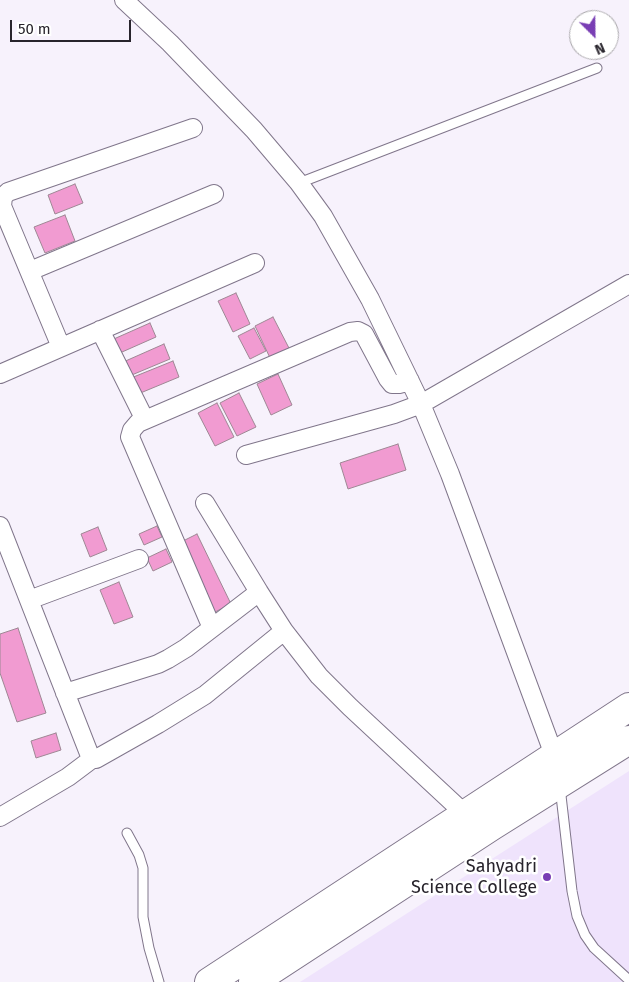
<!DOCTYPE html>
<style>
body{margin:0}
#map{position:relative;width:629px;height:982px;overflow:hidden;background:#f7f2fc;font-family:"Fira Sans",sans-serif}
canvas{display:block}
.north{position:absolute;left:569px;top:10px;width:50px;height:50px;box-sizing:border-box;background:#fff;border:1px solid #a9a7ab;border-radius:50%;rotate:157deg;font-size:14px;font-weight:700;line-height:20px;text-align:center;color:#28242c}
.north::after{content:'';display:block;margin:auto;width:18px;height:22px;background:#793eb4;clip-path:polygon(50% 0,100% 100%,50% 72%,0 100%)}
.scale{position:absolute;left:10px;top:20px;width:121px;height:22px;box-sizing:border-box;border:2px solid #28242c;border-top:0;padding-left:6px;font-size:15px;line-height:18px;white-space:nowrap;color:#28242c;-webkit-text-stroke:4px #fff;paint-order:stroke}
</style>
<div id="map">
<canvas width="629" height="982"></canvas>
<div class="north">N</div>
<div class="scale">50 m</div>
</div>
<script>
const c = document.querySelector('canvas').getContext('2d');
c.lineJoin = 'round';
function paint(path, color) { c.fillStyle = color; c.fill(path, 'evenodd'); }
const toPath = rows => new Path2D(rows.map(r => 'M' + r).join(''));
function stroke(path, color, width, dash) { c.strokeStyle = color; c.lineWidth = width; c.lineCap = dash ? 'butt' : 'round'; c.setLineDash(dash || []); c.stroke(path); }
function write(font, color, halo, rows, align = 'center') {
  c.font = font + ' "Fira Sans",sans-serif'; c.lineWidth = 5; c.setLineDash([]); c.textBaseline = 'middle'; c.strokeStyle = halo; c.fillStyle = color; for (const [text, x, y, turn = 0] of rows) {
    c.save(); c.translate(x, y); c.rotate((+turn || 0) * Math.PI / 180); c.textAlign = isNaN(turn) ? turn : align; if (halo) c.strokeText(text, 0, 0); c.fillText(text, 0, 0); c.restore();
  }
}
paint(toPath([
 [629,771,629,982,300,982]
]), '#efe3fc');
const building = toPath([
 [75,184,83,203,55,214,48,195,75,184],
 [65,215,75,241,45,253,34,227,65,215],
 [236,293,250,324,233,332,218,301,236,293],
 [273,317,290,350,271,360,255,326,273,317],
 [150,323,156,337,113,356,107,342,150,323],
 [254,328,266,351,250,359,238,336,254,328],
 [164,344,170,359,127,377,121,363,164,344],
 [173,361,179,377,138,394,131,378,173,361],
 [278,374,292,405,271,415,257,384,278,374],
 [239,393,256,427,237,436,220,403,239,393],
 [217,403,234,437,215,446,198,413,217,403],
 [398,444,406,470,348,489,340,463,398,444],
 [157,526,162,537,144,545,139,534,157,526],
 [98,527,107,550,90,557,81,534,98,527],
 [197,534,231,604,213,613,179,543,197,534],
 [166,549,172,562,153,571,147,558,166,549],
 [119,582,133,617,114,624,100,590,119,582],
 [18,628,46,713,17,722,0,673,0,634,18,628],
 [56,733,61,750,36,758,31,741,56,733]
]);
paint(building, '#f19bd1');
stroke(building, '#9e8794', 1);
const lane = toPath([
 [299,183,597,68],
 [560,787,572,891,577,916,585,935,594,948,629,980],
 [127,833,139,855,143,868,143,917,149,948,159,982]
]);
const street = toPath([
 [124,0,170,43,254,130,299,183,323,216,370,299,421,404,450,474,554,755],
 [30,271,214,194],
 [100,330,145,420],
 [61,347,2,206,3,197,8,192,193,128],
 [0,374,255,263],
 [246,455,394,414,421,404,629,284],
 [205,503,259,592,284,631,319,676,350,707,465,814],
 [0,526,90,756,92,759,96,759,158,724,205,695,284,631],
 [29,600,139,559],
 [212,628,130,437,132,430,138,423,350,332,358,331,364,334,388,379,392,384,399,384,410,381],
 [65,693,158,664,168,659,186,648,259,592],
 [0,817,68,777,92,759]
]);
const highway = toPath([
 [209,982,629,707],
 [253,982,492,826,629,740]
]);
stroke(lane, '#80768b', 11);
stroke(street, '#80768b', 20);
stroke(highway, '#80768b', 30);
stroke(lane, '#fff', 9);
stroke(street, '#fff', 18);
stroke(highway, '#fff', 28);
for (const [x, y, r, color] of [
 [547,877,5,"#793eb4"]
]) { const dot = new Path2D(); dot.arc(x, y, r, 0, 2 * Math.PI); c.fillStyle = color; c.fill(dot); stroke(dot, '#fff', 2); }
write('18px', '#28242c', '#fff', [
 ["Sahyadri",537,867],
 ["Science College",537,888]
], 'right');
</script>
